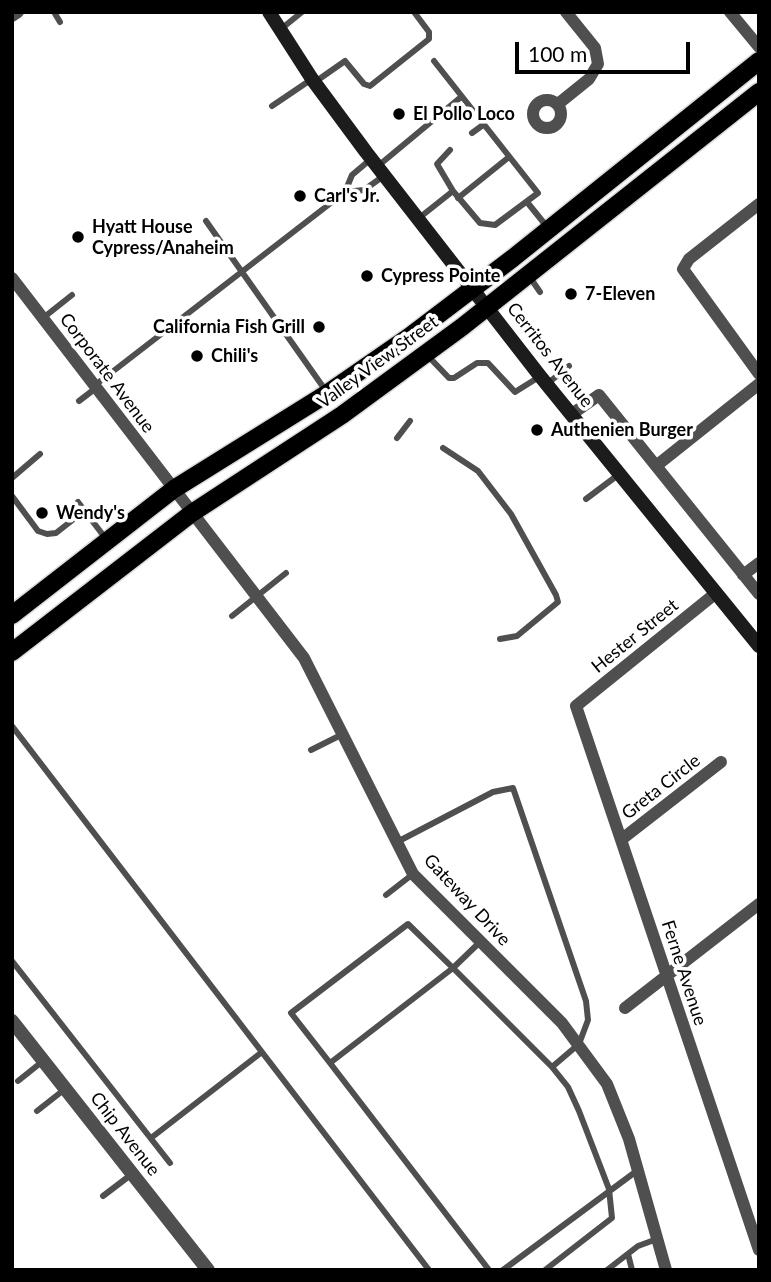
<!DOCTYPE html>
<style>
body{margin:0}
#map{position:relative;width:771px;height:1282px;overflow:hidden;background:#fff;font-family:Lato,sans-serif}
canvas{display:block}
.frame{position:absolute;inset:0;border:14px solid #000;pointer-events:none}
.scale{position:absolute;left:515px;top:42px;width:175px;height:32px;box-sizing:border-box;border:4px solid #000;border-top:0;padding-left:9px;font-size:21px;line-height:24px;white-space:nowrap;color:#000;-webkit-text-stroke:5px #fff;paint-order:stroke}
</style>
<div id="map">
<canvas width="771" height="1282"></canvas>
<div class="frame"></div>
<div class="scale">100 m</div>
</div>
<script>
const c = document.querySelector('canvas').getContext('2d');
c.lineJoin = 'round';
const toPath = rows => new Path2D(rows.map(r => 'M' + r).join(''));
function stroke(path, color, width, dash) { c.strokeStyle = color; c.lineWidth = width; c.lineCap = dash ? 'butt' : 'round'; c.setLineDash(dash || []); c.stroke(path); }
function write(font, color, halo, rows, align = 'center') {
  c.font = font + ' Lato,sans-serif'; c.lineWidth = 7; c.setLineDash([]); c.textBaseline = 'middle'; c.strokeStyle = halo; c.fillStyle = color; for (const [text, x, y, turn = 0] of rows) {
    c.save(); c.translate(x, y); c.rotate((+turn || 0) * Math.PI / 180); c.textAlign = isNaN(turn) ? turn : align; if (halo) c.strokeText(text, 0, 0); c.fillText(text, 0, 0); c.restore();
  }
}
const primary = toPath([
 [12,615,174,489,328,393,409,337,513,258,759,61],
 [12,652,192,513,342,415,462,327,759,92]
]);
stroke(primary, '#dbdbdb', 21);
stroke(toPath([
 [54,12,60,22],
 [281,29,302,12],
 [315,82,345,61,364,84,370,86,429,39,429,32,414,12],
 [272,106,312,79],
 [472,133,483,125],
 [450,150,437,164,453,191],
 [371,159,352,175,345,192,364,190,385,175],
 [378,166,461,97],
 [458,198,509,157],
 [527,202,548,228],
 [419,218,453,191,480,223,495,225,538,193,434,61],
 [206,221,326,391],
 [529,276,540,292],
 [43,318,72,295],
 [428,356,449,378,454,378,477,363,488,363,515,392,539,377],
 [547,384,569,366],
 [94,386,345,192],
 [79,401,96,388],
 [397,438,410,421],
 [443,448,478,471,511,514,556,595,558,602,517,636,500,639],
 [12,478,40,454],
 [12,496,38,531,47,534,56,533,84,511],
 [586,499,618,475],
 [78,502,106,539],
 [232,616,286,573],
 [12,726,429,1270],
 [311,750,343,734],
 [397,842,493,792,513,788,586,1001,588,1020,579,1044,552,1067,453,968,408,924,291,1013,330,1063,453,968,481,941],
 [386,895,413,874],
 [12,961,170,1163],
 [330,1063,489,1270],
 [18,1081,43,1061],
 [37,1111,65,1089],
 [151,1138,262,1052],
 [103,1196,132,1174],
 [628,1254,632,1270],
 [503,1270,638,1170],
 [545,1270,612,1218,609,1189,579,1111,568,1087,552,1067],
 [607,1270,638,1246,657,1239]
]), '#4f4f4f', 6);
stroke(toPath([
 [730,12,759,47],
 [12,16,18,12],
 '533 114a14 14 0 1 1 28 0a14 14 0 1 1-28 0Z',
 [558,104,589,79,598,64,595,48,566,12],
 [759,204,689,259,683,269,759,374],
 [12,278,304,658,413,874,562,1023,607,1084,629,1139,666,1270],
 [572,414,599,395,759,594],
 [656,466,759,384],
 [743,575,759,563],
 [716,593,576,706,759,1250],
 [622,839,721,762],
 [625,1008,759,904]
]), '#4f4f4f', 12);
stroke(toPath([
 [12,1021,208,1270]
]), '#4f4f4f', 14);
stroke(toPath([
 [269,12,312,79,366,152,540,376,759,646]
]), '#1c1c1c', 14);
stroke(primary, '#000', 18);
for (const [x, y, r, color] of [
 [399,114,7,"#000"],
 [300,196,7,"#000"],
 [78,237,7,"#000"],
 [367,276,7,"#000"],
 [571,294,7,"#000"],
 [319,327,7,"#000"],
 [197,356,7,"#000"],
 [537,430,7,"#000"],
 [42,513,7,"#000"]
]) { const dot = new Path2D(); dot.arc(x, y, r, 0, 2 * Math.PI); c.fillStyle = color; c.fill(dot); stroke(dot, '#fff', 2.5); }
write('bold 18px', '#000', '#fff', [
 ["El Pollo Loco",413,114],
 ["Carl's Jr.",314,196],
 ["Hyatt House",92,227],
 ["Cypress/Anaheim",92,248],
 ["Cypress Pointe",381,276],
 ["7-Eleven",585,294],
 ["California Fish Grill",305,327,"right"],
 ["Chili's",211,356],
 ["Authenien Burger",551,430],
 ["Wendy's",56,513]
], 'left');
write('18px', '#000', '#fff', [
 ["Cerritos Avenue",550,355,52],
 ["Valley View Street",378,362,-36],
 ["Corporate Avenue",107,373,53],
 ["Hester Street",635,636,-39],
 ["Greta Circle",661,787,-38],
 ["Gateway Drive",467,900,47],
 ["Ferne Avenue",684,973,72],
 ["Chip Avenue",125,1134,52]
]);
</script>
